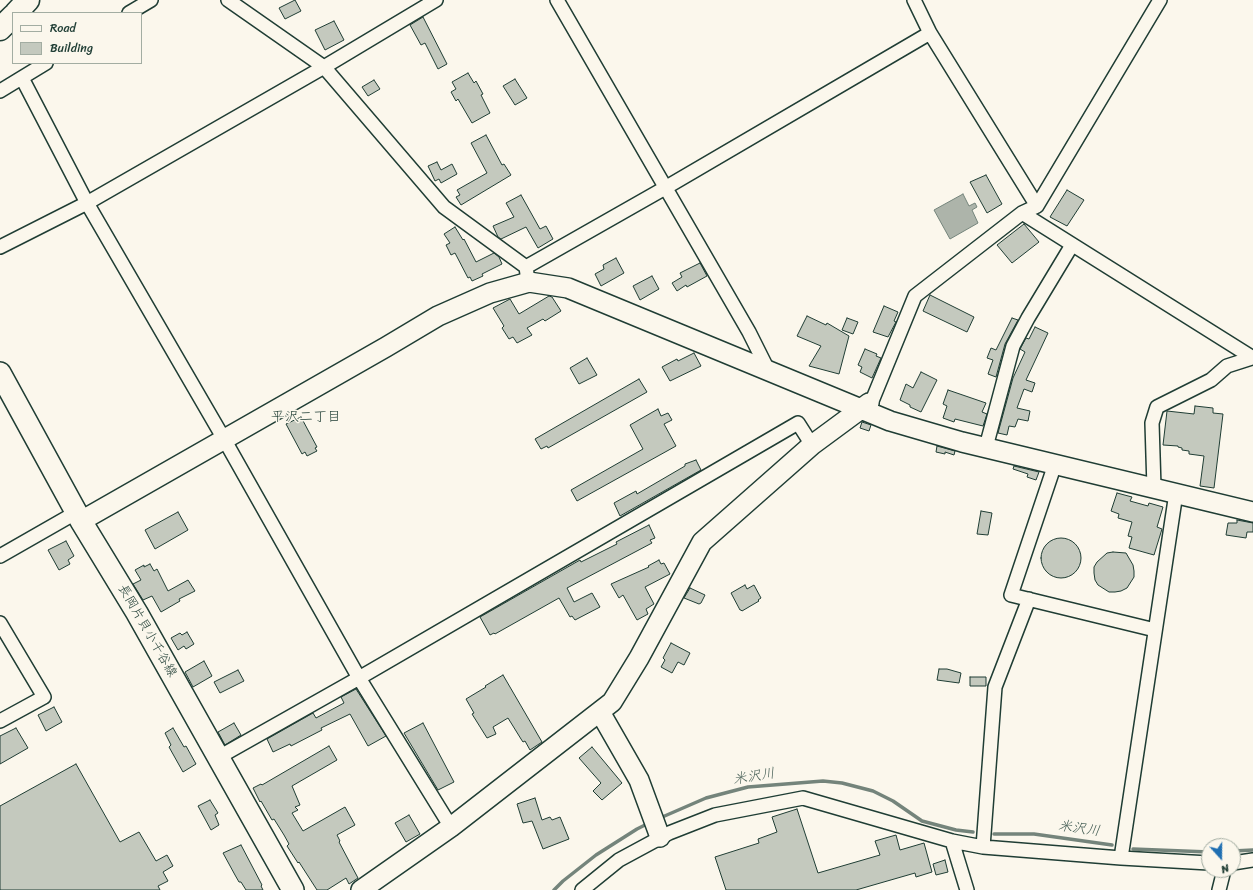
<!DOCTYPE html>
<meta charset="utf-8">
<style>
body{margin:0}
#map{position:relative;width:1253px;height:890px;overflow:hidden;background:#fbf7ec;font-family:Sriracha,sans-serif}
canvas{display:block}
.legend{position:absolute;left:12px;top:12px;width:130px;height:52px;box-sizing:border-box;background:#fbf7ec;border:1px solid #a3ada2;margin:0;padding:5px 7px;list-style:none;font-size:12px;color:#1f3d34}
.legend li{display:flex;align-items:center;gap:8px;height:20px}
.legend b{width:20px;border:1px solid #a3ada2}
.north{position:absolute;left:1201px;top:838px;width:40px;height:40px;box-sizing:border-box;background:#fbf7ec;border:1px solid #a3ada2;border-radius:50%;rotate:159deg;font-size:11px;font-weight:700;line-height:16px;text-align:center;color:#1f3d34}
.north::after{content:'';display:block;margin:auto;width:14px;height:18px;background:#1f6fb2;clip-path:polygon(50% 0,100% 100%,50% 72%,0 100%)}
</style>
<div id="map">
<canvas width="1253" height="890"></canvas>
<ul class="legend">
<li><b style="height:5px;background:#fbf7ec"></b>Road</li>
<li><b style="height:11px;background:#c4c9be"></b>Building</li>
</ul>
<div class="north">N</div>
</div>
<script>
const c = document.querySelector('canvas').getContext('2d');
c.lineJoin = 'round';
function paint(path, color) { c.fillStyle = color; c.fill(path, 'evenodd'); }
const toPath = rows => new Path2D(rows.map(r => 'M' + r).join(''));
function stroke(path, color, width, dash) { c.strokeStyle = color; c.lineWidth = width; c.lineCap = dash ? 'butt' : 'round'; c.setLineDash(dash || []); c.stroke(path); }
function write(font, color, halo, rows, align = 'center') {
  c.font = font + ' Sriracha,"Klee One",sans-serif'; c.lineWidth = 3; c.setLineDash([]); c.textBaseline = 'middle'; c.strokeStyle = halo; c.fillStyle = color; for (const [text, x, y, turn = 0] of rows) {
    c.save(); c.translate(x, y); c.rotate((+turn || 0) * Math.PI / 180); c.textAlign = isNaN(turn) ? turn : align; if (halo) c.strokeText(text, 0, 0); c.fillText(text, 0, 0); c.restore();
  }
}
const water = toPath([
 [963,194,969,206,975,203,977,207,972,210,978,223,950,239,934,210,963,194]
]);
paint(water, '#adb4aa');
stroke(water, '#74847b', 1);
stroke(toPath([
 [660,818,706,798,748,787,823,781,842,783,873,791,893,801,922,821,956,830,973,832],
 [994,834,1034,834,1112,845],
 [1133,849,1209,852],
 [1233,851,1253,850],
 [554,890,563,881,596,855,637,829,649,823]
]), '#74847b', 3.5);
const building = toPath([
 [295,0,301,11,285,19,279,8,295,0],
 [423,17,447,64,438,69,425,43,421,45,410,25,423,17],
 [334,21,344,40,325,50,315,30,334,21],
 [468,73,474,83,476,81,483,94,481,95,490,113,472,123,458,99,456,101,451,92,456,89,452,82,468,73],
 [515,79,527,98,515,105,503,86,515,79],
 [374,80,380,89,368,96,362,87,374,80],
 [486,135,502,165,504,164,511,175,461,205,456,197,460,195,457,190,487,173,471,143,486,135],
 [437,162,441,170,452,164,457,174,441,183,439,179,435,181,428,166,437,162],
 [986,175,1002,204,987,213,970,182,986,175],
 [1067,190,1084,200,1067,226,1050,217,1067,190],
 [521,195,540,229,546,226,553,239,538,248,526,227,501,239,498,237,493,226,514,217,506,203,521,195],
 [1024,224,1039,242,1012,263,997,245,1024,224],
 [455,227,463,240,464,239,476,262,494,253,499,257,502,264,482,274,483,276,472,281,470,277,468,278,455,253,451,255,446,245,450,243,444,234,455,227],
 [616,258,624,273,601,286,595,274,604,269,603,265,616,258],
 [700,263,707,276,687,287,686,285,677,291,672,283,682,277,680,273,700,263],
 [652,276,659,289,640,300,633,286,652,276],
 [930,295,974,317,967,332,923,311,930,295],
 [549,296,552,297,561,311,545,321,543,319,527,328,532,335,517,343,513,337,509,339,502,328,504,326,493,308,510,299,519,314,549,296],
 [884,306,898,312,894,321,896,322,888,337,873,332,884,306],
 [807,316,826,325,827,323,849,336,839,374,809,366,821,346,797,336,807,316],
 [847,318,858,322,853,334,842,330,847,318],
 [1012,318,1018,320,1005,344,996,377,988,374,993,360,987,358,991,348,996,350,1012,318],
 [1035,327,1048,333,1026,380,1035,383,1032,392,1024,389,1017,408,1030,411,1028,421,1018,419,1015,427,1009,426,1007,435,998,433,1013,378,1025,352,1020,349,1026,338,1029,339,1035,327],
 [865,349,877,354,876,356,881,358,872,378,860,372,862,367,858,365,865,349],
 [694,353,701,366,670,381,662,367,677,359,678,361,694,353],
 [587,358,597,375,579,384,570,368,587,358],
 [921,372,937,380,921,412,910,407,910,405,900,400,906,384,913,388,921,372],
 [639,379,647,392,548,448,547,446,541,449,535,439,639,379],
 [948,390,986,403,982,412,987,414,983,426,955,419,954,422,943,418,947,406,943,404,948,390],
 [1195,406,1213,408,1213,413,1223,414,1214,488,1200,486,1204,456,1189,454,1189,451,1182,450,1182,448,1178,447,1178,446,1163,445,1167,411,1194,414,1195,406],
 [658,409,661,416,668,413,672,420,664,424,676,446,577,501,571,490,643,449,630,425,658,409],
 [301,417,317,447,315,448,317,451,307,456,305,452,302,454,286,424,301,417],
 [862,422,871,425,869,431,860,428,862,422],
 [937,446,955,451,954,455,945,452,945,454,936,452,937,446],
 [696,460,701,470,620,516,614,503,636,491,637,494,685,466,685,464,696,460],
 [1014,466,1039,472,1036,480,1027,477,1028,474,1013,469,1014,466],
 [1117,493,1132,497,1130,501,1148,506,1149,503,1163,507,1157,527,1162,529,1154,555,1129,548,1132,537,1128,536,1132,522,1118,518,1119,514,1111,511,1117,493],
 [981,511,992,513,988,535,977,534,981,511],
 [178,512,188,530,155,549,145,530,178,512],
 [1237,520,1253,523,1253,532,1247,532,1246,538,1226,535,1228,523,1237,523,1237,520],
 [649,525,655,538,650,540,652,543,567,588,574,602,592,593,600,607,575,620,572,616,570,617,559,598,495,634,494,633,490,635,480,617,580,560,581,562,617,544,616,542,649,525],
 '1041 558a20 20 0 1 1 40 0a20 20 0 1 1-40 0Z',
 [66,541,74,556,68,560,70,564,59,570,48,550,66,541],
 [1113,552,1126,553,1133,565,1134,571,1134,577,1127,588,1121,591,1115,592,1109,592,1098,585,1095,580,1094,573,1094,567,1097,562,1107,553,1113,552],
 [659,560,661,564,664,563,670,574,645,587,654,604,646,609,648,614,637,620,623,595,619,598,611,584,649,567,648,566,659,560],
 [150,564,154,571,157,569,168,591,188,580,195,591,179,599,180,601,161,612,152,596,143,600,133,584,141,580,135,570,144,565,144,567,150,564],
 [745,585,747,589,754,585,761,598,758,600,759,601,742,611,741,610,740,610,731,593,745,585],
 [690,588,705,595,701,603,699,604,684,598,690,588],
 [187,632,194,644,186,649,184,646,178,650,171,638,180,633,182,635,187,632],
 [671,643,690,653,684,665,678,662,672,673,661,667,665,660,663,658,671,643],
 [204,661,212,676,193,687,185,672,204,661],
 [939,669,947,669,961,673,959,683,937,680,939,669],
 [238,670,244,681,220,693,214,682,238,670],
 [503,675,542,742,530,750,525,741,523,742,521,739,508,718,493,727,496,734,487,738,472,714,474,713,466,699,486,687,485,686,503,675],
 [970,677,986,677,986,686,970,686,970,677],
 [356,689,386,736,368,746,350,714,321,728,322,730,291,746,290,744,273,752,267,739,313,713,316,718,344,703,341,697,356,689],
 [54,707,62,722,46,731,38,715,54,707],
 [234,723,241,735,225,745,218,732,234,723],
 [423,723,454,782,438,790,404,733,423,723],
 [16,728,28,748,0,764,0,736,16,728],
 [173,728,184,747,186,746,196,764,183,772,169,747,171,745,165,733,173,728],
 [329,746,337,760,292,786,300,805,295,807,298,810,292,813,303,831,345,807,355,825,337,835,340,841,339,842,358,878,349,884,346,878,327,890,317,890,299,862,298,863,287,846,289,844,284,835,274,819,272,820,261,801,260,802,253,788,261,784,262,785,329,746],
 [592,747,622,783,602,800,593,791,601,783,579,758,592,747],
 [76,764,120,842,139,832,156,861,167,855,173,866,163,872,168,881,158,886,160,890,0,890,0,806,76,764],
 [535,798,542,820,550,817,552,820,560,817,569,839,543,849,532,821,523,823,517,804,535,798],
 [210,800,218,813,215,815,219,825,211,830,198,806,210,800],
 [797,809,818,873,880,855,875,841,896,835,900,850,924,843,932,872,916,877,915,873,856,890,726,890,715,857,759,843,758,839,777,832,772,817,797,809],
 [409,815,420,834,406,842,395,823,409,815],
 [241,845,262,885,261,886,263,890,246,890,241,882,239,882,235,875,223,853,241,845],
 [945,860,948,872,936,875,933,864,945,860]
]);
paint(building, '#c4c9be');
stroke(building, '#1f3d34', 1);
const street = toPath([
 [228,0,324,67,444,207,526,267,527,274],
 [557,0,749,332,769,372],
 [914,0,930,33,1037,206],
 [129,13,151,0],
 [22,78,87,203,224,439,359,678,451,827],
 [0,91,46,63],
 [1022,213,1253,358],
 [0,247,87,203,324,67,436,0],
 [526,267,665,188,930,33],
 [872,401,915,296,1022,213,1037,206,1160,0],
 [986,447,1013,346,1028,318,1072,245],
 [1055,464,1011,595,1155,630],
 [1154,488,1152,423,1157,407,1211,380,1227,366,1252,358],
 [0,556,77,512],
 [0,623,44,697,0,721],
 [219,757,359,678,798,423,812,445],
 [952,841,967,890],
 [983,847,995,687,1029,599],
 [1121,858,1176,493],
 [1233,863,1253,860],
 [582,890,619,860,669,833,715,815,803,798,952,841,983,847,1121,858,1209,863],
 [1219,890,1224,870]
]);
const secondary = toPath([
 [81,521,386,347,438,316,490,293,529,282,568,288,890,421,962,442,1253,512],
 [600,712,639,780,660,837],
 [361,890,451,827,612,702,639,658,702,542,812,445,869,403]
]);
const primary = toPath([
 [0,373,81,521,137,613,293,890]
]);
const highway = toPath([
 [16,13,28,0],
 [0,29,13,16]
]);
stroke(street, '#1f3d34', 16);
stroke(secondary, '#1f3d34', 22);
stroke(primary, '#1f3d34', 24);
stroke(highway, '#1f3d34', 25);
stroke(street, '#fbf7ec', 13);
stroke(secondary, '#fbf7ec', 19);
stroke(primary, '#fbf7ec', 21);
stroke(highway, '#fbf7ec', 22);
write('13px', '#1f3d34', '#fbf7ec', [
 ["長岡片貝小千谷線",147,631,60]
]);
write('14px', '#1f3d34', '#fbf7ec', [
 ["平沢二丁目",306,417]
]);
write('italic 14px', '#425b52', '#fbf7ec', [
 ["米沢川",754,777,-9],
 ["米沢川",1079,829,8]
]);
</script>
